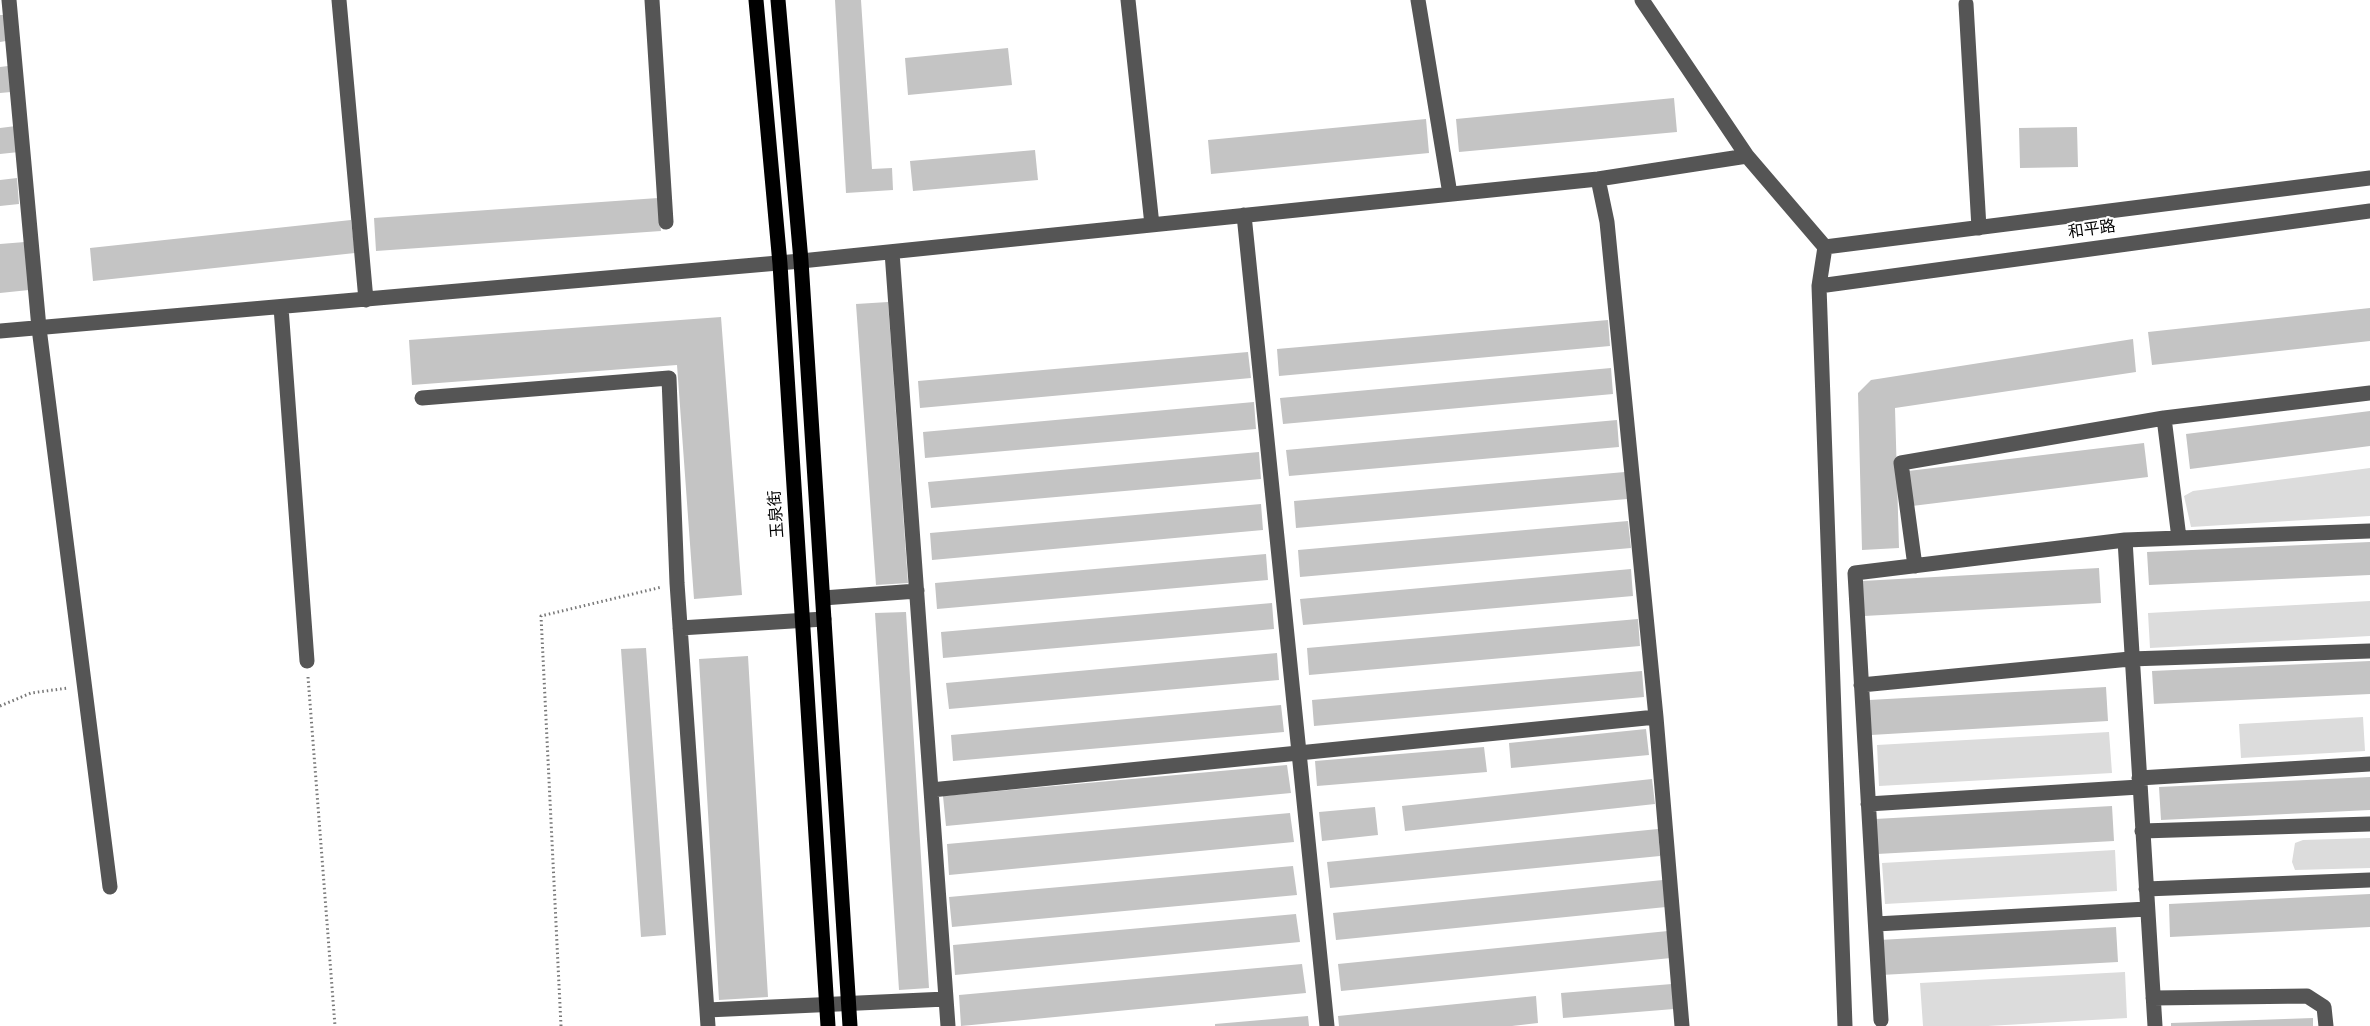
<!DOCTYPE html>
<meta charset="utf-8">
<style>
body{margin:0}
canvas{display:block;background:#fff}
</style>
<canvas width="2370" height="1026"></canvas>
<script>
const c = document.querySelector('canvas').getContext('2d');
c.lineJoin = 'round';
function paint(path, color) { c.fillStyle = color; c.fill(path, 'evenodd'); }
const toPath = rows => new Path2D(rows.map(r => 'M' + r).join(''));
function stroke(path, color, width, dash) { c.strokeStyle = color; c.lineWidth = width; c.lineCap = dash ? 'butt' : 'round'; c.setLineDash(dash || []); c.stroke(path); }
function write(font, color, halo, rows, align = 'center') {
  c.font = font + ' Overpass,"Noto Sans SC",sans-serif'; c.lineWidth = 4.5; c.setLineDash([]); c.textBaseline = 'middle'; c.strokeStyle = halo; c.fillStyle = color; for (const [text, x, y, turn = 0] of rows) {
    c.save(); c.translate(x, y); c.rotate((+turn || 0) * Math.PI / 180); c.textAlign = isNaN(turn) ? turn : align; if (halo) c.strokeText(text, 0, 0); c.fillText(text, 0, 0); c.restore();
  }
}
paint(toPath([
 [2370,468,2370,516,2191,527,2184,496,2193,491],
 [2370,601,2370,636,2150,648,2148,613],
 [2363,717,2365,751,2241,758,2239,724],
 [2109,732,2112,773,1879,786,1877,745],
 [2370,838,2370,868,2295,870,2292,862,2295,843,2303,840],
 [2115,850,2117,891,1885,904,1882,863],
 [2125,972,2127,1018,1988,1026,1923,1026,1920,983]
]), '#dcdcdc');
paint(toPath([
 [835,0,861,0,872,169,892,168,893,190,846,193],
 [0,15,4,15,6,41,0,42],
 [1008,48,1012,85,908,95,905,58],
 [8,66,11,92,0,93,0,67],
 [1674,98,1677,132,1459,152,1456,119],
 [1426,119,1429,153,1211,174,1208,140],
 [16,126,19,152,0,154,0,128],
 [2077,127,2078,167,2020,168,2019,128],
 [1035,150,1038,180,913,191,910,161],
 [17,178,19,204,0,206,0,180],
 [658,198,661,231,376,251,374,218],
 [351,220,355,253,93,281,90,248],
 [25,242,29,290,0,293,0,244],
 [888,302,908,583,876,585,856,304],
 [2370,308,2370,341,2152,365,2148,332],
 [721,317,742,595,694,599,677,365,412,385,409,340],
 [1608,320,1610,346,1279,376,1277,349],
 [2133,339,2136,372,1895,408,1899,548,1862,550,1858,393,1871,380],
 [1248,352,1251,378,920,408,918,381],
 [1611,368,1613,394,1283,424,1280,398],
 [1254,402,1256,429,925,458,923,432],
 [2370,411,2370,446,2190,469,2186,434],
 [1617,420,1619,447,1289,476,1286,450],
 [2144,443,2148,477,1912,506,1908,471],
 [1259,452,1261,479,931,508,928,482],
 [1625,472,1627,499,1296,528,1294,501],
 [1261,504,1263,530,932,560,930,533],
 [1628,521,1631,548,1300,577,1298,550],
 [2370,542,2370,575,2149,585,2147,552],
 [1266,554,1268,580,937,609,935,583],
 [2099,568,2101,603,1864,616,1862,581],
 [1631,569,1633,596,1303,625,1300,599],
 [1272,603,1274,629,943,658,941,632],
 [906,612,929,988,899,990,875,613],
 [1638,619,1640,646,1309,675,1307,648],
 [646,648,666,935,641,937,621,649],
 [1277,653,1279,680,949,709,946,683],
 [748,656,768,997,719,1000,699,659],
 [2370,661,2370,694,2154,704,2152,671],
 [1642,671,1644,697,1314,726,1312,700],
 [2106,687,2108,721,1871,735,1869,700],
 [1281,705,1284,732,953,761,951,735],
 [1646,729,1649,755,1511,768,1509,743],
 [1484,747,1487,772,1317,786,1315,761],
 [1287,765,1291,793,946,826,943,796],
 [2370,777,2370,810,2161,820,2159,787],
 [1652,779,1655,804,1405,831,1402,806],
 [2112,806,2114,841,1877,854,1875,819],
 [1375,807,1378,835,1322,841,1319,812],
 [1290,813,1294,842,949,875,947,844],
 [1658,829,1660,856,1330,888,1327,862],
 [1293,866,1297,895,952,927,949,897],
 [1663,880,1666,907,1336,940,1333,913],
 [2370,894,2370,927,2170,937,2169,904],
 [1296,914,1300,942,955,975,953,945],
 [2116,927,2118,962,1881,975,1879,940],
 [1668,931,1671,958,1341,991,1338,964],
 [1302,964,1306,993,961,1026,959,995],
 [1672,984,1674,1009,1563,1018,1561,993],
 [1536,996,1538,1023,1512,1026,1339,1026,1338,1016],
 [1308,1016,1309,1026,1215,1026,1215,1024],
 [2313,1018,2313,1026,2171,1026,2171,1023]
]), '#c4c4c4');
stroke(toPath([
 [308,677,335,1026],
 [0,706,31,693,68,688],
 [561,1026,541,616,662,587]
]), '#777', 3, [1.5, 3]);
stroke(toPath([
 [9,0,39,328,110,887],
 [339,0,366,300],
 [652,0,666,222],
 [1128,0,1152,225],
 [1418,0,1450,194],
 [1642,0,1747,156],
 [1966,4,1979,228],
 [1598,179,1607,222,1656,717,1682,1026],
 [1244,215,1327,1026],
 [1825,247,2370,178],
 [892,252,931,790,1656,717],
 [1819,286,2370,211],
 [281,307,307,661],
 [0,331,801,261,1598,179,1747,156,1825,247,1819,286,1845,1026],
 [422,398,669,378,677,583,708,1026],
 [2164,418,2179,538],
 [2125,540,2155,1026],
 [1915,566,1901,463,2164,418,2370,393],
 [823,598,917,591],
 [680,628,824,619],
 [1861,685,2130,659,2370,651],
 [2139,778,2370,764],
 [931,790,948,1026],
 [1868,804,2139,787],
 [2142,831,2370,824],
 [2146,889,2370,880],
 [1876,924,2147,909],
 [2153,998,2307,996,2324,1007,2326,1026],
 [707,1010,946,999],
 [1881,1020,1855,573,2125,540,2370,531]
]), '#555', 15);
stroke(toPath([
 [756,0,780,264,828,1026],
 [778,0,801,261,850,1026]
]), '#000', 15);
write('16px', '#000', '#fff', [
 ["和平路",2092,231,-8],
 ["玉泉街",778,514,-94]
]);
</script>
